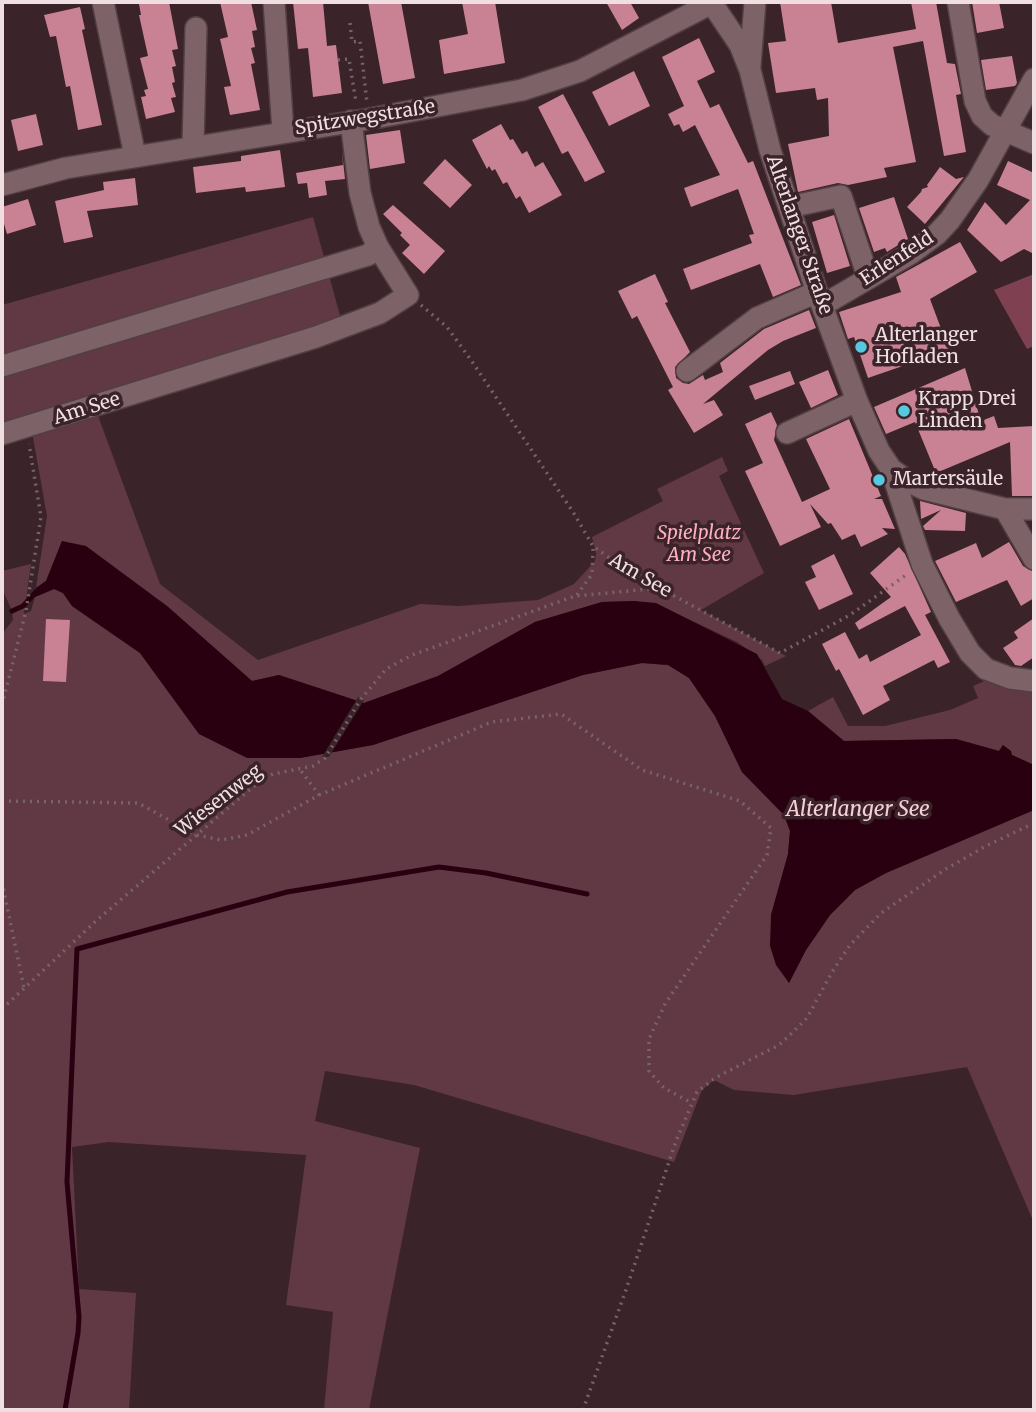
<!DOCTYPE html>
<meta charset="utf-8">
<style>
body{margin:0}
#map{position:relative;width:1036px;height:1412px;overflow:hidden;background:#3a2329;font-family:Merriweather,serif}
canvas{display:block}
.frame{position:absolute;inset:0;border:4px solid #efdfe3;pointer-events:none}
</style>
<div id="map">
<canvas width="1036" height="1412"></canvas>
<div class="frame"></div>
</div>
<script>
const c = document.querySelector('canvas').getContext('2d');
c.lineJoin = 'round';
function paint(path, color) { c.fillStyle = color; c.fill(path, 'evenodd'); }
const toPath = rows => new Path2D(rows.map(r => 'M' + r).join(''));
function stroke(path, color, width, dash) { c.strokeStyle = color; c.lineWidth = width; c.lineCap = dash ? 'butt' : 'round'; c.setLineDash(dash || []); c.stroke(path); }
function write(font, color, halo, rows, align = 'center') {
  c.font = font + ' Merriweather,serif'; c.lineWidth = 7; c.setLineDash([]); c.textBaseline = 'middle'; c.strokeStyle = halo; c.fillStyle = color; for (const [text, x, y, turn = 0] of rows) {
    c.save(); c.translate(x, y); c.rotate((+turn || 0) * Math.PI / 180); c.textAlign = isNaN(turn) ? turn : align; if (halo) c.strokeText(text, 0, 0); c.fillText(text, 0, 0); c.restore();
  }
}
paint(toPath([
 [313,217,341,319,54,409,2,423,2,305],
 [97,413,160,584,258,660,420,604,458,606,538,600,574,584,595,561,596,553,592,537,663,501,657,489,722,457,728,471,719,476,764,573,701,610,786,656,765,666,762,660,737,642,656,604,634,601,602,602,535,622,438,676,364,703,279,675,252,681,167,606,62,541,46,581,36,588,47,516,32,432],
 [31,564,24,614,31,611,35,597,54,589,63,593,72,606,140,653,199,734,300,758,373,745,583,675,642,663,668,665,689,678,715,716,742,772,784,815,790,831,788,854,771,915,789,983,806,950,830,915,855,890,886,873,1034,810,1034,1223,967,1067,794,1095,734,1090,714,1080,702,1090,674,1162,414,1085,325,1071,315,1121,420,1148,369,1410,324,1410,333,1312,286,1305,306,1155,109,1142,72,1147,79,1289,136,1293,129,1410,2,1410,2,634,13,620,12,611,2,588,2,571],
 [989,679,1034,686,1034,765,1012,755,1003,745,999,751,956,739,844,741,808,711,833,697,848,726,885,726,950,710,978,698,973,686]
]), '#603944');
paint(toPath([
 [1034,274,1034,346,1027,349,994,290]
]), '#7f4052');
paint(toPath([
 [62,541,86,546,167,606,252,681,279,675,364,703,438,676,535,622,602,602,634,601,656,603,757,654,782,699,808,711,844,741,956,739,999,751,1003,745,1011,751,1012,755,1034,765,1034,810,886,873,855,890,830,915,806,950,789,983,776,965,770,946,771,915,788,854,790,831,784,815,742,772,715,716,689,678,668,665,642,663,583,675,373,745,300,758,247,758,199,734,140,653,72,606,63,593,54,589,35,597,36,588,46,581]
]), '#29000f');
paint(toPath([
 [358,697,364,700,329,757,322,757]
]), '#3a2329');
stroke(toPath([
 [12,611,23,606,36,592],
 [65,1410,78,1333,79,1317,67,1182,77,949,287,892,439,867,486,873,587,894]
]), '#29000f', 5);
paint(toPath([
 [151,2,169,2,178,49,172,50,176,66,172,67,175,82,172,83,176,97,171,98,175,112,146,119,141,97,146,96,144,90,148,89,140,58,148,56,139,15,141,15,139,4],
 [220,2,251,2,257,30,252,31,255,47,251,48,255,63,251,64,260,110,230,115,224,87,231,86,220,39,228,37],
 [293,2,323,2,327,46,336,45,342,93,313,97,308,48,298,49],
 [368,2,401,2,415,78,383,84],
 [462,2,495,2,505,63,444,74,439,40,468,34],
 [606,2,630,2,639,18,622,30],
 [780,2,831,2,838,43,916,29,911,2,936,2,947,63,955,64,961,94,956,95,966,152,944,156,923,41,893,47,916,162,884,168,887,177,848,185,838,183,798,192,788,144,829,136,828,98,817,100,815,88,776,93,768,43,786,41],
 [972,2,999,2,1004,28,977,33],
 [80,7,85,29,82,30,102,125,78,130,70,86,66,87,56,36,50,37,44,15],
 [699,38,715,72,697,81,710,108,719,104,748,163,753,161,801,285,773,297,760,264,691,290,683,269,752,243,749,235,754,234,738,189,691,207,684,188,720,175,695,125,683,132,679,124,674,126,668,114,684,106,662,57],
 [1012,56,1017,83,1015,86,986,90,981,60],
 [634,71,650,106,609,126,592,92],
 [563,94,605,172,585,182,568,151,562,154,538,107],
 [36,114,43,145,18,151,11,120],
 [501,124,510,140,513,139,522,154,527,151,535,167,543,162,562,195,529,213,520,196,516,199,507,182,503,184,495,169,492,171,489,166,487,169,472,140],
 [400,130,405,163,370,169,366,135],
 [280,150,285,187,246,192,245,187,196,193,193,167,241,161,241,156],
 [342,151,345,179,325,181,327,195,309,198,307,183,298,184,296,173,343,165],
 [445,159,472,185,450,208,423,183],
 [1008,161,1034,173,1034,254,1024,249,1001,262,967,230,985,202,1006,225,1030,200,997,185],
 [940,167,956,179,964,177,925,224,907,207,921,192,922,189,928,187,927,185],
 [135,178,138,205,87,211,93,237,64,243,55,201,104,190,103,182],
 [894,197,908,239,887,252,885,248,874,252,859,208],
 [28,199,36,225,7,234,2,217,2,207],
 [393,205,445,251,424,274,402,253,410,245,400,235,402,233,383,214],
 [834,215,850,266,827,273,812,222],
 [960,242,977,272,930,299,949,350,868,378,854,337,848,339,839,312,901,292,896,277],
 [655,274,668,302,665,303,690,352,675,367,676,378,683,383,689,384,703,375,705,380,723,372,720,363,764,329,809,310,816,328,783,341,768,350,703,404,714,400,723,415,694,433,668,390,673,387,637,316,632,319,618,291],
 [965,368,981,421,994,416,998,428,1034,426,1034,496,1012,496,1010,442,936,473,915,422,886,434,874,407],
 [828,370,838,395,811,408,799,382],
 [790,371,795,384,755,400,749,386],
 [771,412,777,425,774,440,802,502,830,489,806,439,849,419,881,496,874,499,882,499,895,529,882,528,888,534,861,547,855,534,842,540,831,523,828,524,810,504,821,527,780,546,745,471,763,463,745,424],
 [920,501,966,513,965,531,925,530,923,526,941,510,921,519],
 [1009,542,1023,566,1034,572,1034,598,1021,606,1007,580,956,602,935,561,976,543,982,558],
 [899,547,905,554,931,612,925,615,950,662,938,668,934,660,883,686,890,700,863,715,839,669,836,671,822,644,845,632,859,659,867,654,870,662,921,635,905,606,859,630,855,623,891,597,870,573],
 [834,554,853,594,819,610,805,582,816,577,811,566],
 [1034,618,1034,657,1021,666,1015,665,1003,648,1018,638,1014,632],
 [46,619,70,620,66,682,43,681]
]), '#c88294');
const minor = toPath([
 [103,2,135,156],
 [274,2,283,131],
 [711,2,740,45,750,70,770,150,817,292,857,401,879,451,891,469,908,481,924,489,1005,509,1034,509],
 [958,2,975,101,982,116,992,125,1034,143],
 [750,66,755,2],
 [193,146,196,28],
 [2,185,66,168,369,119,522,90,580,71,712,3],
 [789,207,841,196,868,277],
 [823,305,910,254,937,234,950,220,978,180,1034,79],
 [2,366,368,255,378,247],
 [687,371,757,318,817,292],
 [787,433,857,401],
 [2,434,316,337,380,313,408,295,378,247,369,227,360,193,351,121],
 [891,469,922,564,949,618,970,653,986,669,1010,678,1034,681],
 [1005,509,1034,559]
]);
stroke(minor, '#523f44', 24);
stroke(toPath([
 [350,23,352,42,360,41,367,103],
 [338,60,349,59,356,102],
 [421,305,447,327,471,360,573,512,593,546,626,570,780,653,850,615,906,575],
 [577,595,592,574,593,549],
 [2,705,26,611,41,517,29,444],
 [319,795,492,722,561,714,642,770,740,801,771,828,767,855,665,1004,649,1039,649,1071,664,1088,692,1103],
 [2,801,138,803,197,835,221,840,247,835,319,795,299,768],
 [2,882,24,988],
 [2,1009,97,920,261,780,273,774,313,766,325,758,361,699,386,669,412,655,575,596,660,588],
 [583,1410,627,1287,676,1141,697,1092,715,1078,779,1045,789,1036,807,1018,832,972,850,945,881,913,946,869,984,847,1034,823]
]), '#786369', 3.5, [2, 5]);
stroke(minor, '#7d6268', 21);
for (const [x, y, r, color] of [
 [861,347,7,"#56c9e0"],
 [904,411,7,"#56c9e0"],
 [879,480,7,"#56c9e0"]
]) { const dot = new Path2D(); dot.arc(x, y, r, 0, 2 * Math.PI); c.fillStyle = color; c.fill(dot); stroke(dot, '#3a2329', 2.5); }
write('19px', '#efdfe3', '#3a2329', [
 ["Spitzwegstraße",365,118,-9],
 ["Alterlanger Straße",799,235,71],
 ["Erlenfeld",897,259,-33],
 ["Am See",87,409,-17],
 ["Am See",640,576,30],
 ["Wiesenweg",219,801,-38]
]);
write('19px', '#efdfe3', '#3a2329', [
 ["Alterlanger",875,336],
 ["Hofladen",875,358],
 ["Krapp Drei",918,400],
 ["Linden",918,422],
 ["Martersäule",893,480]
], 'left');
write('italic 19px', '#fdaec2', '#3a2329', [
 ["Spielplatz",699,534],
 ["Am See",699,556]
]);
write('italic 21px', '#f8cfd8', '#3a2329', [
 ["Alterlanger See",858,810]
]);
</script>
